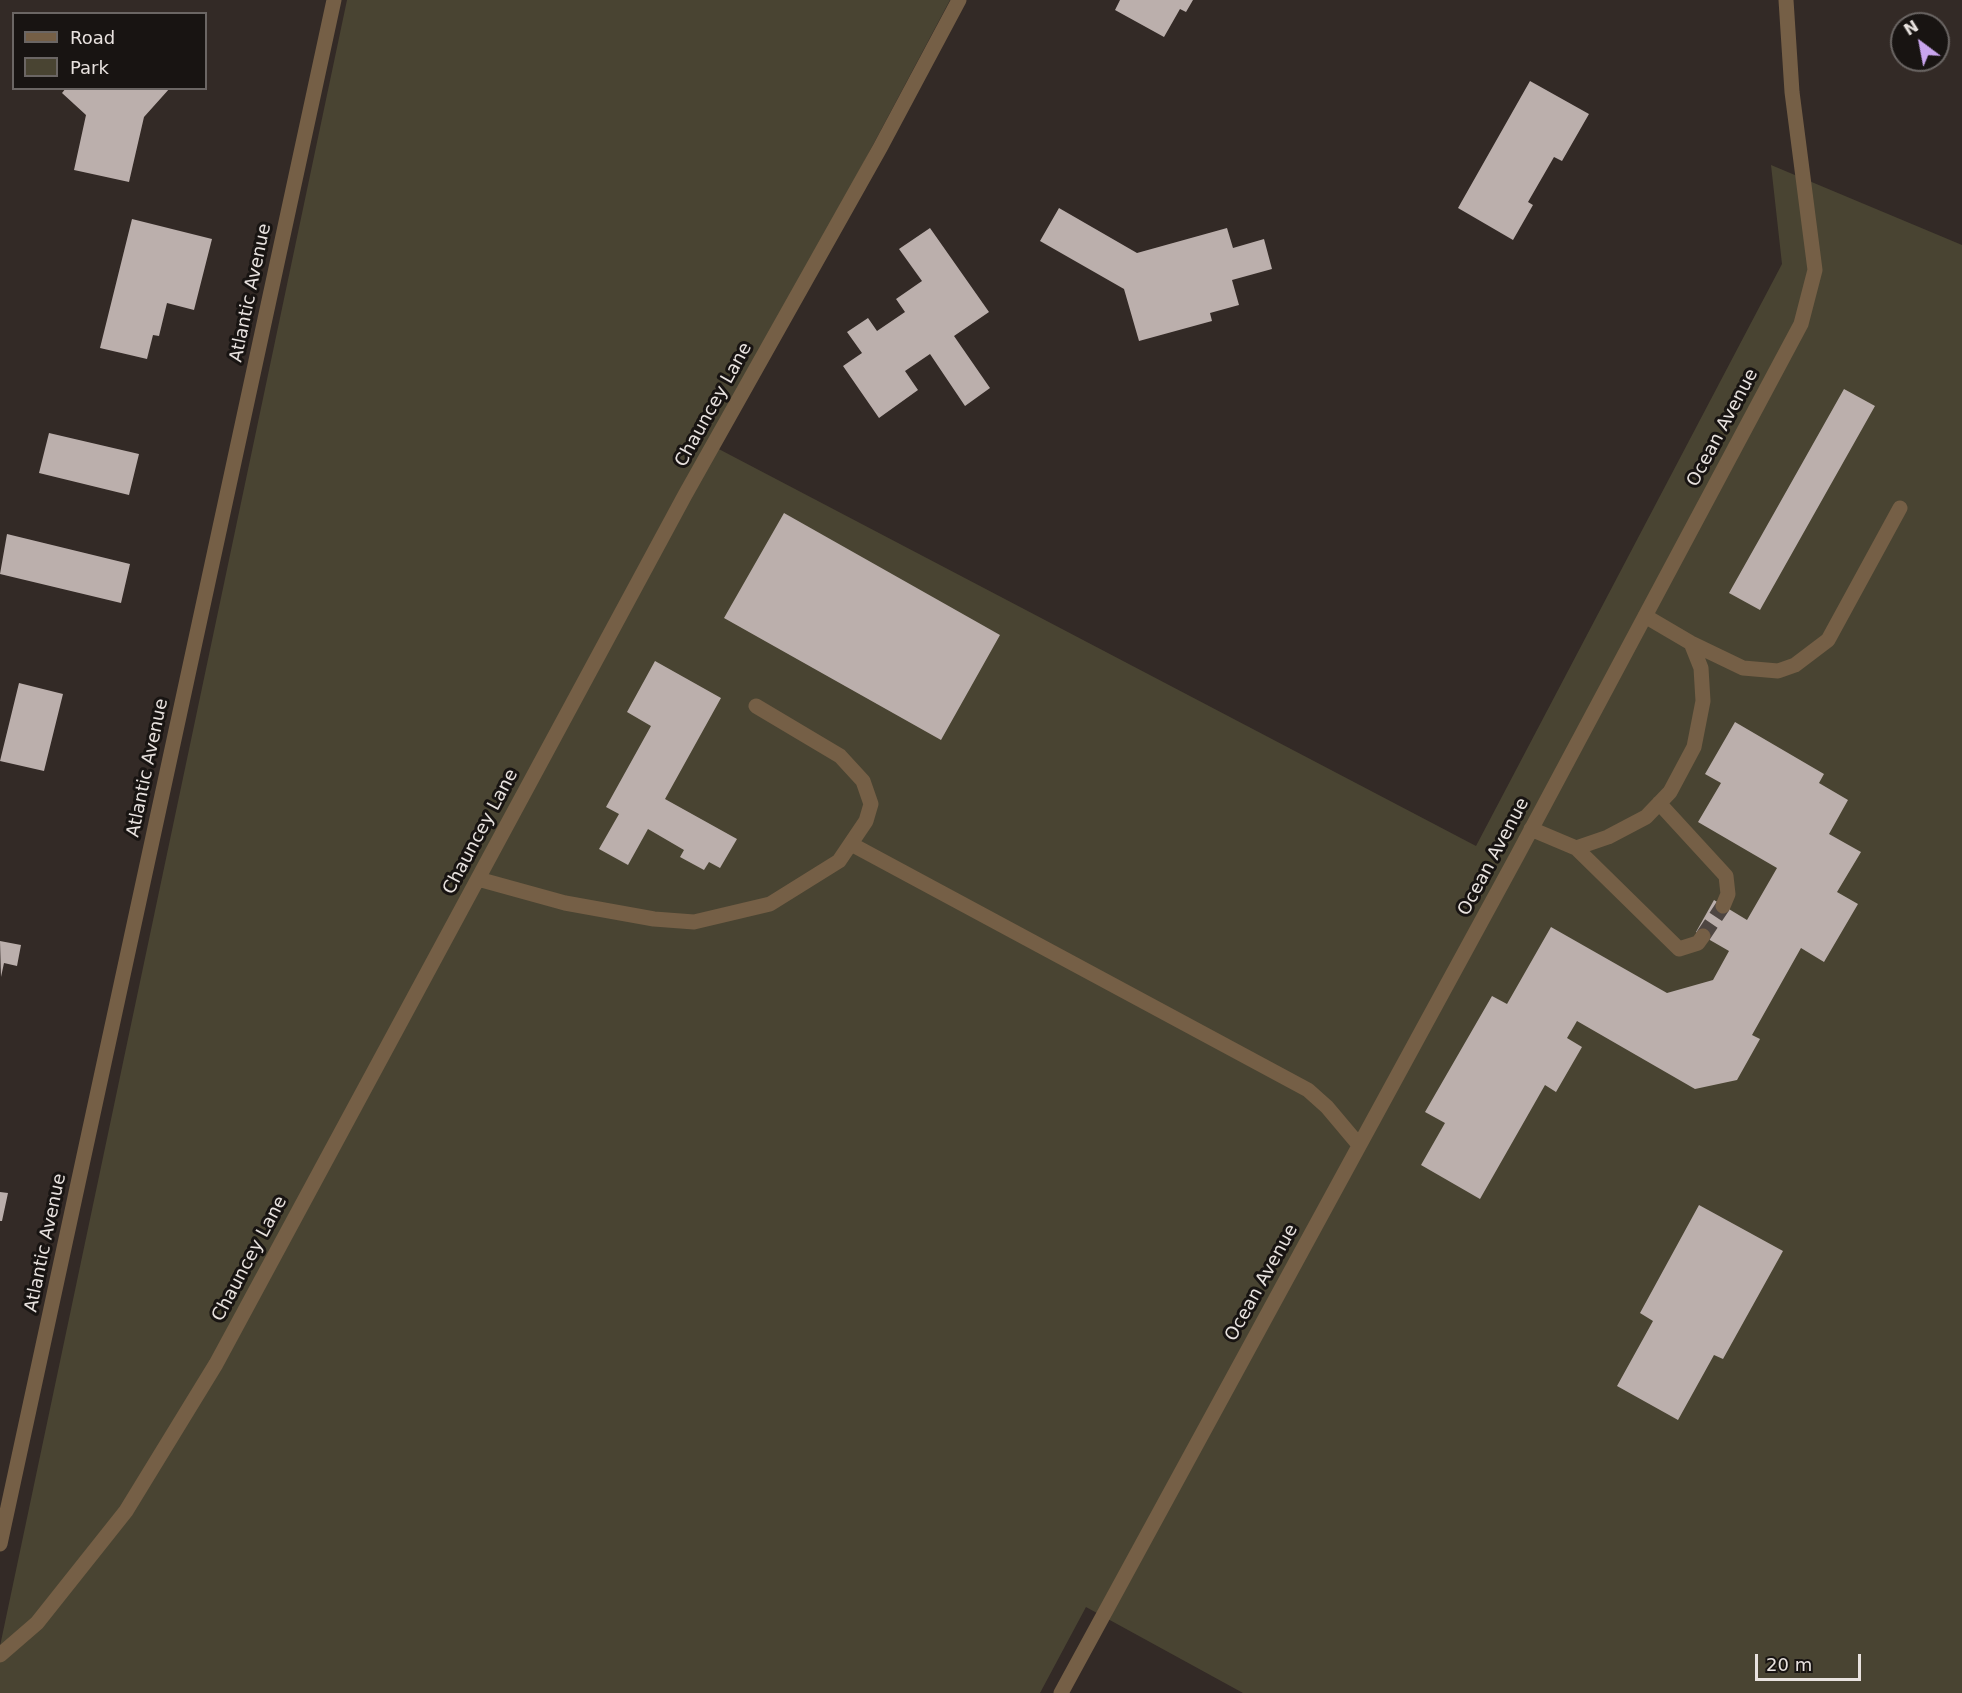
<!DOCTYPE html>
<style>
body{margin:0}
#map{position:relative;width:1962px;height:1693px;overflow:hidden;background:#332a26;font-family:"DejaVu Sans",sans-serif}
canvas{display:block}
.legend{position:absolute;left:12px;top:12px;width:195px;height:78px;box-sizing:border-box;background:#181412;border:2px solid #6b6664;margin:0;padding:8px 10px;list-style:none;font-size:18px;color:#e8e2df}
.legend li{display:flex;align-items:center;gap:12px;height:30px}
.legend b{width:30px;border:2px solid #6b6664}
.north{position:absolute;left:1890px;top:12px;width:60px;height:60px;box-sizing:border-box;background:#181412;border:2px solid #6b6664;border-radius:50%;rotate:328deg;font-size:16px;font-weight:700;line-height:24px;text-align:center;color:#e8e2df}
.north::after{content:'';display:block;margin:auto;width:21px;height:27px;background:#c9a5ee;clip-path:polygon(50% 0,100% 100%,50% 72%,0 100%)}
.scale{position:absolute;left:1755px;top:1654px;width:106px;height:27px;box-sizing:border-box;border:3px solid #e8e2df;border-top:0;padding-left:8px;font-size:18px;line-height:21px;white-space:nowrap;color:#e8e2df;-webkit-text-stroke:4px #181412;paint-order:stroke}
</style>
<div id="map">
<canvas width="1962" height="1693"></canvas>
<ul class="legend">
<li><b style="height:8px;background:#755f46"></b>Road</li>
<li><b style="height:16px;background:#494432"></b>Park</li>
</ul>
<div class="north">N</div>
<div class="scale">20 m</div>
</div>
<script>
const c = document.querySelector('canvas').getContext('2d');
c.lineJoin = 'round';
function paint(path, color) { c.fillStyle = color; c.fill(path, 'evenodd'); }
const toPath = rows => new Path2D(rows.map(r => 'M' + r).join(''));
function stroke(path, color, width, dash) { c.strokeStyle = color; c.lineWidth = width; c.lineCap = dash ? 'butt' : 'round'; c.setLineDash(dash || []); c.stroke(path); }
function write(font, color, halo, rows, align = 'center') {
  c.font = font + ' "DejaVu Sans",sans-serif'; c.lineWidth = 6; c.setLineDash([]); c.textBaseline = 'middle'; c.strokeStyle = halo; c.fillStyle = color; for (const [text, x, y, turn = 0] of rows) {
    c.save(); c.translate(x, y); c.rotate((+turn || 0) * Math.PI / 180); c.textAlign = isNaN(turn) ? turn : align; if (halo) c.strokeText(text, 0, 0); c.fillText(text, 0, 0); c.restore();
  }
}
paint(toPath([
 [347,0,950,0,713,446,1476,846,1782,264,1771,165,1962,245,1962,1693,1243,1693,1086,1607,1040,1693,0,1693,0,1646]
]), '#494432');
paint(toPath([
 [1120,0,1193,0,1186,12,1180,9,1164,37,1115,10],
 [1530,81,1589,114,1562,161,1554,157,1528,202,1533,205,1513,240,1458,208],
 [66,88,170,88,144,117,129,182,74,170,86,115,62,93],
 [1059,208,1137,253,1227,228,1233,248,1264,239,1272,269,1232,280,1239,305,1210,313,1212,321,1139,341,1124,289,1040,241],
 [132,219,212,239,194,310,167,303,159,336,153,335,147,359,100,348],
 [930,228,989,312,954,336,990,388,965,406,930,354,905,371,918,390,879,418,843,366,862,353,847,332,868,318,877,331,905,312,896,299,922,281,899,249],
 [1844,389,1875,406,1760,610,1729,593],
 [49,433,139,454,129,495,39,473],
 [784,513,1000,635,941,740,724,618],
 [7,534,130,564,121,603,0,574],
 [655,661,721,698,665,799,737,839,720,868,709,862,704,870,680,857,684,850,648,829,628,865,599,849,619,814,606,807,651,726,627,712],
 [19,683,63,694,44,771,0,761],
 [1735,722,1824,774,1819,783,1848,800,1829,834,1861,852,1837,892,1858,904,1824,962,1801,948,1752,1035,1760,1039,1737,1080,1695,1089,1577,1021,1567,1038,1582,1047,1556,1092,1545,1085,1480,1199,1421,1165,1445,1123,1425,1112,1492,996,1507,1004,1551,927,1667,993,1713,980,1729,951,1696,932,1714,900,1747,920,1777,868,1698,822,1721,783,1705,774],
 [0,941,21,945,17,966,4,963,1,977],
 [0,1192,8,1193,2,1221,0,1221],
 [1699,1205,1783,1251,1723,1359,1714,1355,1678,1420,1617,1386,1653,1321,1640,1313]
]), '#bbafac');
stroke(toPath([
 [1703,936,1723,906]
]), '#4e4642', 15, [15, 8]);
stroke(toPath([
 [1645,616,1691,643,1743,668,1778,671,1795,665,1828,640,1900,508],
 [1659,803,1726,876,1728,894,1723,906],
 [1531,829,1576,848,1679,949,1698,943,1703,936],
 [851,844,1308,1090,1327,1107,1359,1145],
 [1576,848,1608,837,1646,817,1670,792,1694,747,1703,701,1701,668,1691,643],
 [478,879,565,903,654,919,694,922,770,904,839,861,866,821,871,804,863,781,840,756,756,706],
 [0,1544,334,0],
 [0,1655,37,1623,126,1511,216,1364,685,495,880,148,959,0],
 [1061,1693,1517,856,1801,324,1815,270,1792,92,1786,0]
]), '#755f46', 15);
write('18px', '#e8e2df', '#181412', [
 ["Atlantic Avenue",251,293,-78],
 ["Chauncey Lane",714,405,-61],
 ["Ocean Avenue",1723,428,-62],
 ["Atlantic Avenue",148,768,-78],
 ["Chauncey Lane",481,832,-62],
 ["Ocean Avenue",1494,857,-62],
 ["Atlantic Avenue",46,1243,-78],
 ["Chauncey Lane",250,1259,-62],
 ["Ocean Avenue",1262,1283,-61]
]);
</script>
